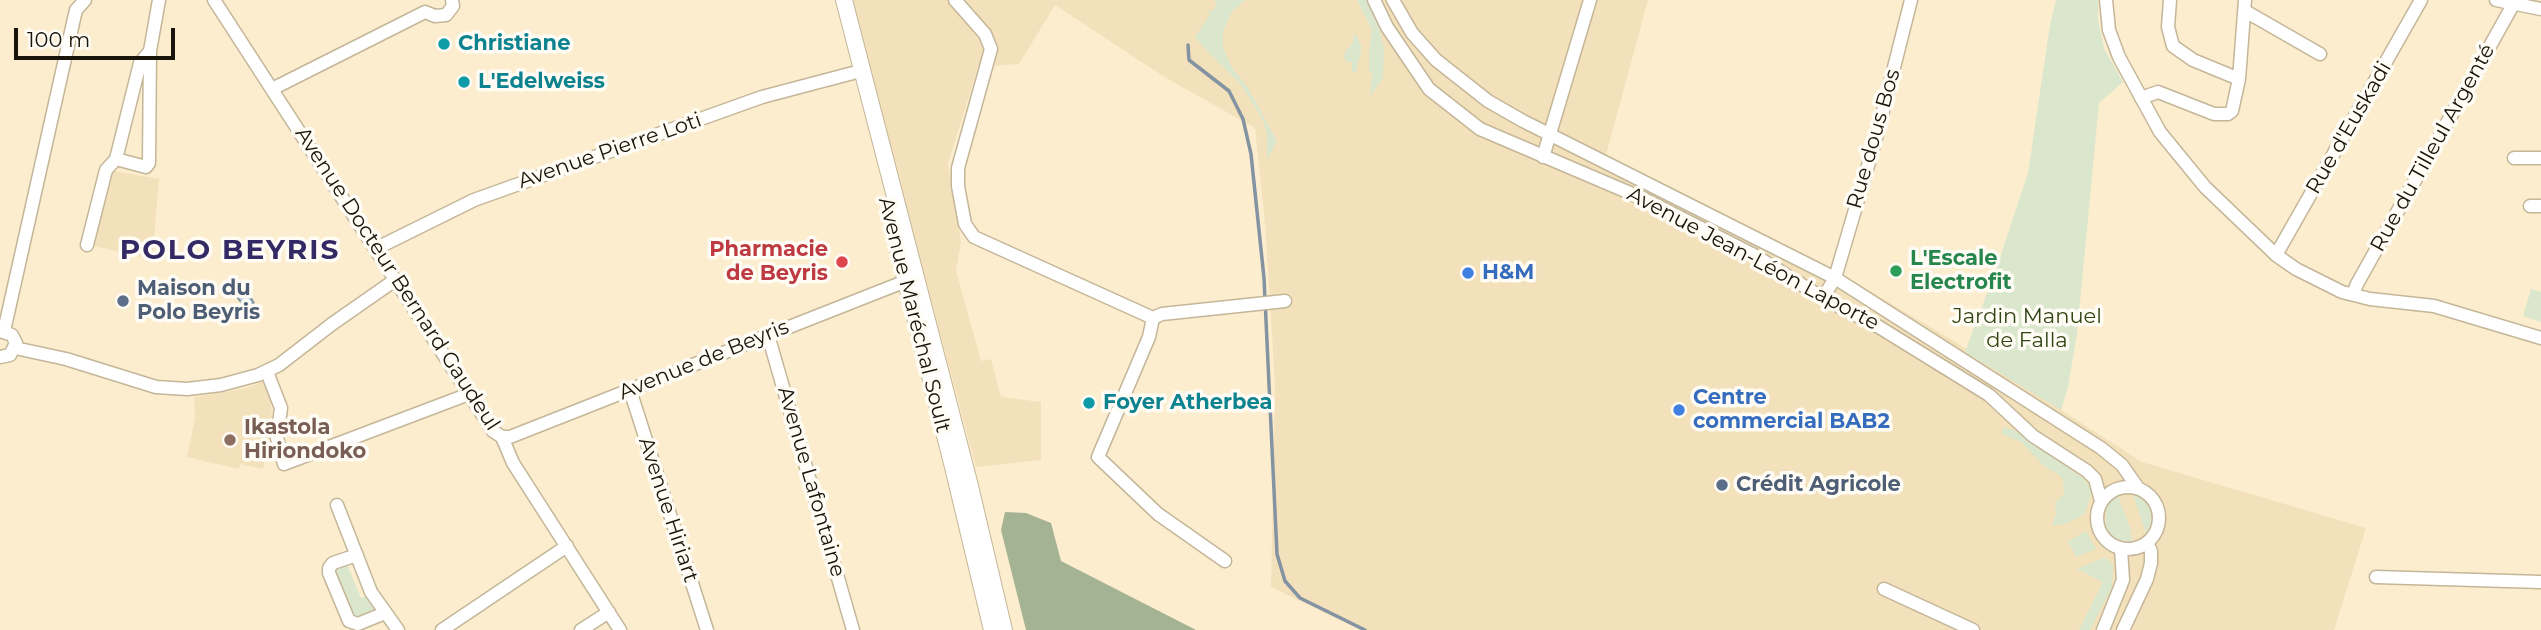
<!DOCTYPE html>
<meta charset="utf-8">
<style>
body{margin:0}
#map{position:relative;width:2541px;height:630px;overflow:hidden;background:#fcedce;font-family:Montserrat,sans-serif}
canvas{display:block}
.scale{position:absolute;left:14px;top:28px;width:161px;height:32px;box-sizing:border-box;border:4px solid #191409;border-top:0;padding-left:9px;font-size:21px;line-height:24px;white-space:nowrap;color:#191409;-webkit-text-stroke:5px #fffcf5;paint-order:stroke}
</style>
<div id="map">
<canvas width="2541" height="630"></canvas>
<div class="scale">100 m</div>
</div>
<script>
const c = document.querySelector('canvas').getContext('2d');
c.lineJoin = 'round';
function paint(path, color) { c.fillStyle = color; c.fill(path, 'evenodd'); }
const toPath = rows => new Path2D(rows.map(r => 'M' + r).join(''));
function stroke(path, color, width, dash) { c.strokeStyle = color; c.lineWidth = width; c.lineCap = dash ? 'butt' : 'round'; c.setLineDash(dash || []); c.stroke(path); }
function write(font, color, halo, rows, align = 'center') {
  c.font = font + ' Montserrat,sans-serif'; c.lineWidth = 7; c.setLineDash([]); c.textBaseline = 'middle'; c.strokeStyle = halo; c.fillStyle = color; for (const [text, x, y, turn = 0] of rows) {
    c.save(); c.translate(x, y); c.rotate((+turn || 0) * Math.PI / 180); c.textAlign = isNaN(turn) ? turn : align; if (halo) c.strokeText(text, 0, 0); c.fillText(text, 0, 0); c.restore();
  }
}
paint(toPath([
 [850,0,1648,0,1606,155,1843,275,1957,343,2142,462,2366,528,2334,630,1360,630,1271,587,1275,384,1265,223,1255,128,1166,78,1055,5,1019,64,978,67,948,164,961,242,956,271,981,361,991,359,1001,397,1041,402,1041,460,976,467],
 [109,170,159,179,152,260,91,245],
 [268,380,273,423,263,469,240,464,239,469,187,457,195,418,194,397,243,389]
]), '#f3e1bb');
paint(toPath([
 [1214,0,1245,0,1232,12,1227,22,1223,32,1223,48,1233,69,1247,86,1277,141,1267,160,1267,135,1264,123,1257,110,1241,85,1205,49,1195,37,1210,15,1208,9,1212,12,1217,4],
 [1357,0,1367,0,1379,28,1384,49,1383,78,1370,97,1372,72,1369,72,1369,51,1372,30],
 [2056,0,2098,0,2098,20,2104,48,2123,82,2099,103,2077,334,2068,387,2061,410,1965,352,1999,261,2028,173,2050,25],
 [1356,34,1361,45,1361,52,1356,72,1352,72,1352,62,1347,62,1344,57,1345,52,1353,43,1353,35],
 [2531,289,2541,292,2541,322,2523,316],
 [2003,427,2016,431,2084,479,2092,491,2085,514,2065,524,2052,526,2056,513,2055,503,2064,494,2063,480,2059,475,2044,466,2021,442,2002,434],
 [2133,494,2144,500,2151,511,2151,523,2146,534],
 [2118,495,2130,528,2132,541,2130,542,2115,539,2106,528,2106,509,2111,500],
 [2086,531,2096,549,2076,557,2073,550,2067,542],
 [2105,557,2113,565,2112,587,2090,630,2079,630,2103,582,2077,569],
 [346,562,361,598,368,595,375,607,373,614,361,620,353,617,333,575,334,567]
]), '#dae7cd');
paint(toPath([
 [1005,512,1026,513,1051,523,1061,561,1196,630,1026,630,1001,530]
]), '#a4b394');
const water = toPath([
 [243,286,254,303,248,307,244,306,233,292,243,286]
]);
paint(water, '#b0c9e3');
stroke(water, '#8393a2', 2);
stroke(toPath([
 [1188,45,1189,60,1229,91,1243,119,1251,154,1264,278,1277,554,1285,581,1300,598,1365,630]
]), '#8393a2', 3.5);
const minor = toPath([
 [214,0,493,431,502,437,513,463,620,630],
 [955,0,985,34,991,49,958,168,958,186,965,224,974,237,1153,318,1162,314,1285,301],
 [1374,0,1387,27,1429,89,1480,129,1644,199,1756,256,1823,298,1879,327,1989,395,2033,436,2087,471,2095,479,2101,501],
 [1393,0,1412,33,1436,60,1488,101,1523,121,1835,278,2101,448,2122,465,2138,488],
 [2106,0,2109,30,2119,57,2160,132,2205,187,2276,255,2296,269,2342,292,2370,299,2434,306,2541,338],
 [2170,0,2168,27,2173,46,2193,60,2239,79],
 [2496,0,2541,9],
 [2245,11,2320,54],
 [150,51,140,63,116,159,146,167,149,163,150,51,159,0],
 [272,89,425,12,435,16,446,15,453,6,452,0],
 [2141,98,2158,92,2214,114,2228,114,2232,111,2239,79,2245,0],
 [1543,157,1590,0],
 [2514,158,2541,158],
 [2530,206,2541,206],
 [87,245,106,170,116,159],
 [375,249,474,200,762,97,853,73],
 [2276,255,2421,0],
 [2353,294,2357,284,2514,3],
 [1823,298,1835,278,1877,135,1911,0],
 [1153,318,1149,337,1098,457,1158,514,1225,561],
 [0,331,12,335,16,343,10,355,0,357],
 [4,331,73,23,76,10,85,0],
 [768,335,853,630],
 [15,348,66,359,156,387,187,389,221,385,258,375,279,365,332,324,395,280],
 [267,372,281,408,277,438,284,464,469,394],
 [630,390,707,630],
 [502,437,510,437,906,281],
 '2097 518a31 31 0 1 1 62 0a31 31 0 1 1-62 0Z',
 [337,505,371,592,398,630],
 [357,555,333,563,329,568,329,573,349,621,358,624,385,613],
 [2376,577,2541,582],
 [1884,589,1973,630],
 [442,630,567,546],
 [581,630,609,612],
 [2103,630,2123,580,2121,549],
 [2123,630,2147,579,2151,563,2151,551,2147,543]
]);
const major = toPath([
 [844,0,969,482,1004,630],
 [898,250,953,467,992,630]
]);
stroke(minor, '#c4b698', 15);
stroke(major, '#c4b698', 18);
stroke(minor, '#fff', 12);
stroke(major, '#fff', 16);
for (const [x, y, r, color] of [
 [444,44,7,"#0f9aa8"],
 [464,82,7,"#0f9aa8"],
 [842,262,7,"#e0444e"],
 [1896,271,7,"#2e9e5b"],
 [1468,273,7,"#3f7fe0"],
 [123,301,7,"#5c6f8a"],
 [1089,403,7,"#0f9aa8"],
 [1679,410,7,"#3f7fe0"],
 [230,440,7,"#8d6e63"],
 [1722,485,7,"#5c6f8a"]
]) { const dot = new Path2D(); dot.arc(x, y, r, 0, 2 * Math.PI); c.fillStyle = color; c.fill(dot); stroke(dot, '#fffcf5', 2.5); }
write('bold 21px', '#0d838f', '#fffcf5', [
 ["Christiane",458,44],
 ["L'Edelweiss",478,82],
 ["Foyer Atherbea",1103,403]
], 'left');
write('21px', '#191409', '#fffcf5', [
 ["Rue d'Euskadi",2349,128,-60],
 ["Rue dous Bos",1874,139,-74],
 ["Rue du Tilleul Argenté",2433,148,-61],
 ["Avenue Pierre Loti",610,151,-19],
 ["Avenue Jean-Léon Laporte",1753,259,28],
 ["Avenue Docteur Bernard Gaudeul",397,279,57],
 ["Avenue Maréchal Soult",914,315,76],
 ["Avenue de Beyris",704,360,-22],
 ["Avenue Lafontaine",811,482,74],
 ["Avenue Hiriart",668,510,72]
]);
write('bold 21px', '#be3a42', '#fffcf5', [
 ["Pharmacie",828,250],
 ["de Beyris",828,274]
], 'right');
write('bold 21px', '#27864d', '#fffcf5', [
 ["L'Escale",1910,259],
 ["Electrofit",1910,283]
], 'left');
write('bold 21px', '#366cbe', '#fffcf5', [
 ["H&M",1482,273],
 ["Centre",1693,398],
 ["commercial BAB2",1693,422]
], 'left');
write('bold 21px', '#4e5e75', '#fffcf5', [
 ["Maison du",137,289],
 ["Polo Beyris",137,313],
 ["Crédit Agricole",1736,485]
], 'left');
write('21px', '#314515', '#fffcf5', [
 ["Jardin Manuel",2027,317],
 ["de Falla",2027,341]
]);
write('bold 21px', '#785e54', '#fffcf5', [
 ["Ikastola",244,428],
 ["Hiriondoko",244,452]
], 'left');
c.letterSpacing = '2px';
write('bold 28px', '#332a65', '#fffcf5', [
 ["POLO BEYRIS",230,251]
]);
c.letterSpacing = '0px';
</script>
